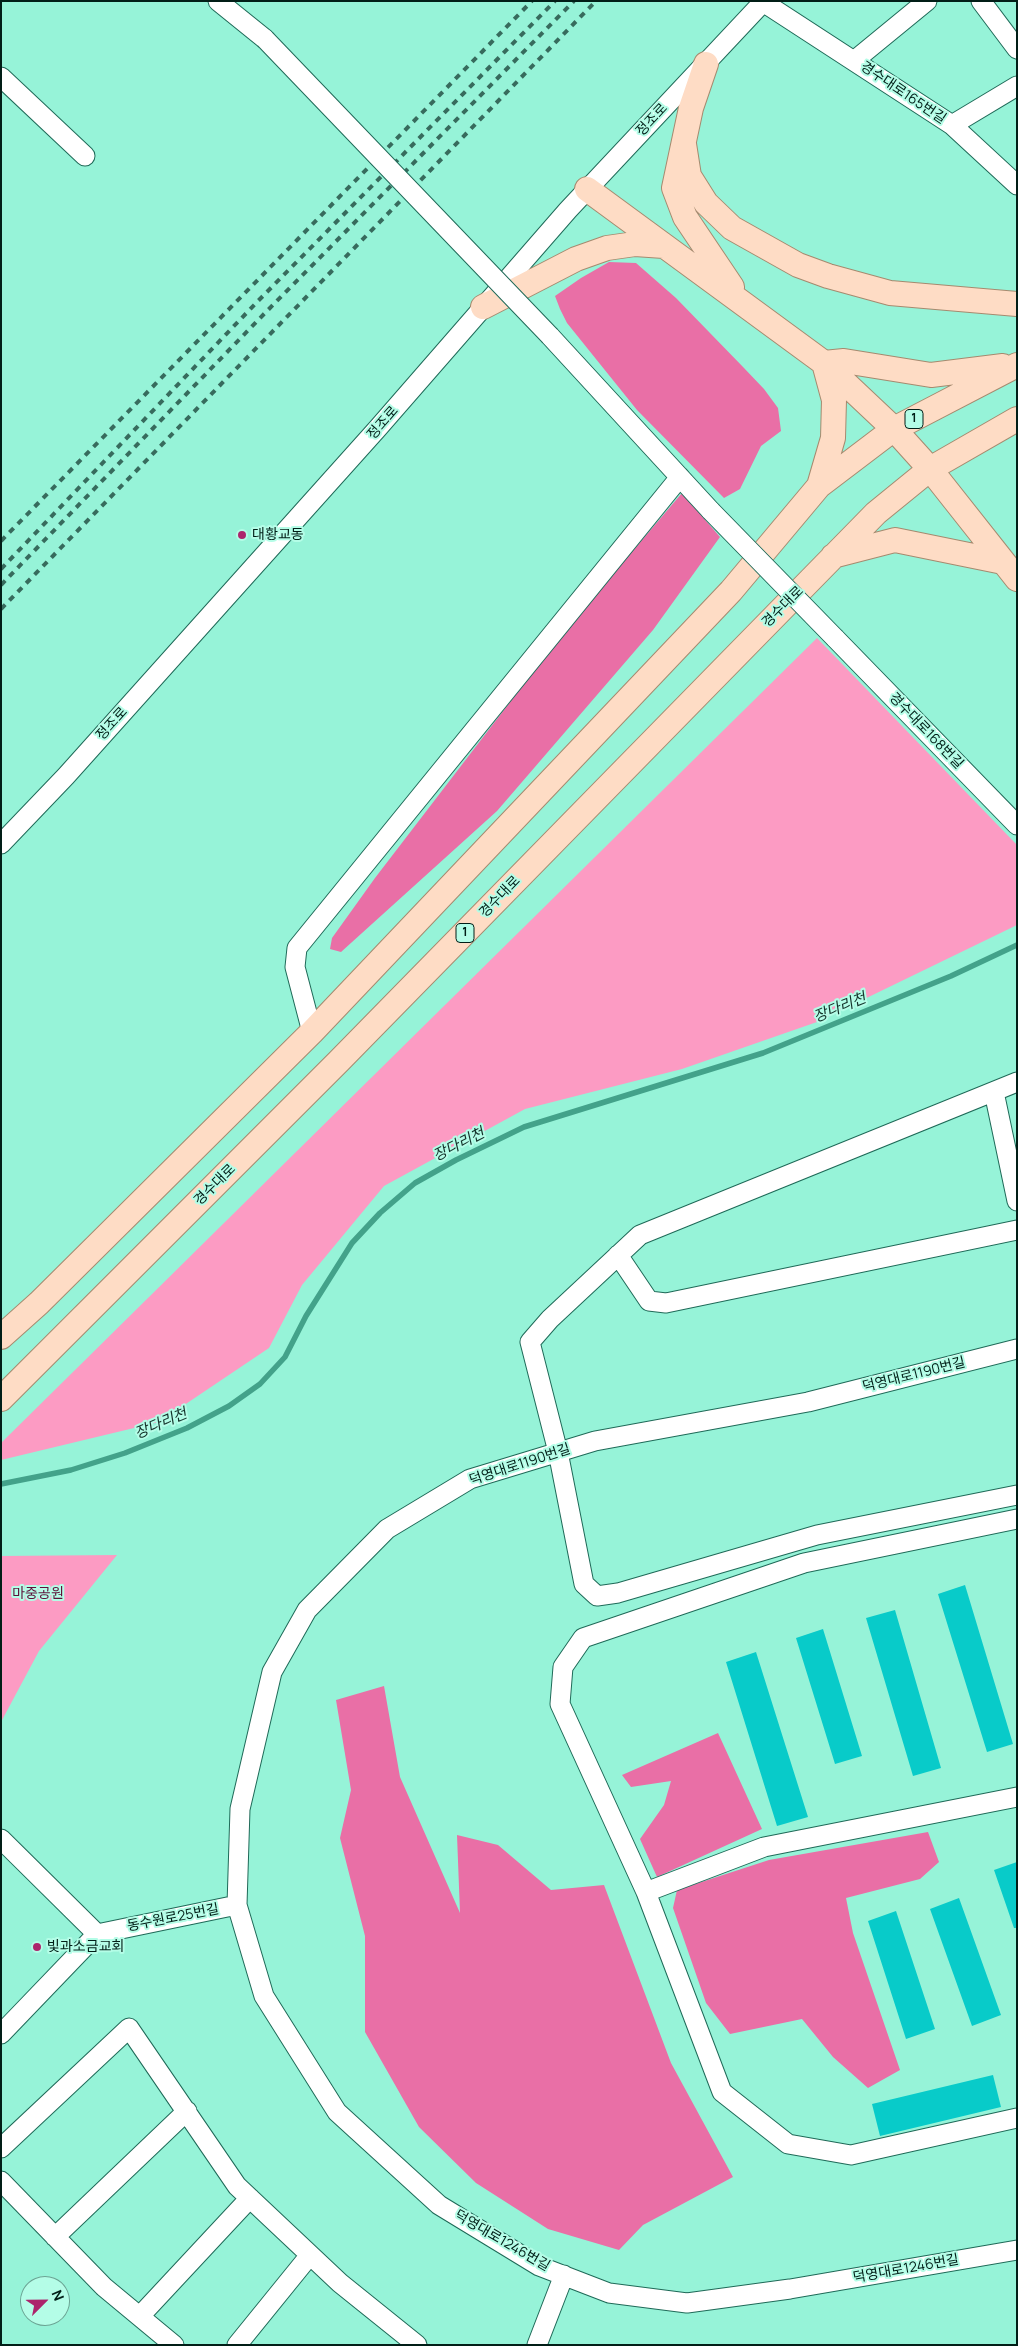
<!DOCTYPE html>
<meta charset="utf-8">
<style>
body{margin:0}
#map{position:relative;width:1018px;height:2346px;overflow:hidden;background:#96f3d8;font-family:Manrope,sans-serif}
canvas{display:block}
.frame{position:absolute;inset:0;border:2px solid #011e17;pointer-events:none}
.north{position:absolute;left:20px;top:2276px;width:50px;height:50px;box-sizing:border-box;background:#b4fde7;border:1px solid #6ca494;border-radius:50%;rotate:67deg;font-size:14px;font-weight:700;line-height:20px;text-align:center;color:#011e17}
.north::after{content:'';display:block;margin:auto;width:18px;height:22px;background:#ac256c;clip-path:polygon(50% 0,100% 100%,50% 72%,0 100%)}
</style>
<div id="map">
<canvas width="1018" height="2346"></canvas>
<div class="frame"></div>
<div class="north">N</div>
</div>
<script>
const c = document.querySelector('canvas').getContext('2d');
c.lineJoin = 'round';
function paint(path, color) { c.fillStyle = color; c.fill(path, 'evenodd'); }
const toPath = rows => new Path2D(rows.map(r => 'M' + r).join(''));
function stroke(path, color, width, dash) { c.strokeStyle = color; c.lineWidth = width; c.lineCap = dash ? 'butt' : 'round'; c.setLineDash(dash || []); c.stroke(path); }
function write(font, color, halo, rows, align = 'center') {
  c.font = font + ' Manrope,"Noto Sans KR",sans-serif'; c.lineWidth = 4; c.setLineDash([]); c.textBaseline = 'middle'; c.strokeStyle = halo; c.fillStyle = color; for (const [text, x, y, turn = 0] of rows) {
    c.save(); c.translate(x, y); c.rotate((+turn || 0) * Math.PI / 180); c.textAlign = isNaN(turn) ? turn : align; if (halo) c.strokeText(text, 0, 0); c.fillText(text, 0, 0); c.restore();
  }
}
paint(toPath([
 [817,638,1017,845,1017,925,817,1022,682,1069,525,1109,384,1186,302,1285,269,1348,159,1422,1,1460,1,1443],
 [117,1555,39,1651,1,1722,1,1556]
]), '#fc9bc3');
paint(toPath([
 [609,262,636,263,676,298,744,368,764,389,778,408,781,431,761,446,740,489,724,498,637,410,567,323,560,309,555,296,581,278],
 [682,493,720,537,653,630,497,811,341,952,330,949,332,938,375,878,563,633],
 [384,1686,400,1777,460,1913,457,1835,498,1845,551,1890,604,1885,671,2063,733,2177,643,2225,619,2250,548,2229,476,2183,419,2127,365,2032,365,1936,340,1838,351,1790,336,1700],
 [718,1733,762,1829,657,1877,640,1839,664,1805,671,1781,631,1787,622,1775],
 [928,1832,939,1862,920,1879,846,1898,853,1933,900,2070,868,2088,833,2057,802,2019,730,2034,706,2003,673,1908,677,1890,769,1860]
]), '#e96fa6');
stroke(toPath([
 [1,1484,71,1470,125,1453,187,1428,229,1406,260,1384,285,1357,306,1316,352,1243,380,1213,415,1183,456,1160,524,1127,763,1053,951,976,1017,945]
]), '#43a28a', 5.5);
paint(toPath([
 [965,1585,1013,1744,987,1752,938,1594],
 [895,1610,941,1768,913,1776,866,1618],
 [823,1629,862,1756,835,1764,796,1638],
 [756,1652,808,1817,777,1826,726,1662],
 [1017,1862,1017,1928,1014,1928,994,1870],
 [959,1898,1001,2015,972,2026,930,1909],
 [896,1911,935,2029,906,2039,868,1921],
 [993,2075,1001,2107,880,2136,872,2104]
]), '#08cbc9');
const minor = toPath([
 [218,1,265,39],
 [981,1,1017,49],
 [763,2,952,125,1017,185],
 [855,60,927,1],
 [1,77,85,156],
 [952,125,1017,86],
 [550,336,711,511],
 [835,638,1017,825],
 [1,844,66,776,378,428,568,210,764,1],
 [312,1032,295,967,297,948,680,477],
 [1017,1082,640,1235,550,1319,530,1342,558,1452,584,1584,597,1596,618,1593,817,1535,1017,1495],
 [994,1092,1017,1201],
 [618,1255,649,1301,666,1303,1017,1230],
 [1017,1349,808,1402,595,1441,470,1479,387,1529,307,1610,272,1672,240,1809,237,1905,264,1996,337,2112,439,2205,539,2266,609,2293,687,2303,790,2289,1017,2250],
 [1017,1797,764,1847,646,1892,722,2092,788,2144,851,2155,1017,2118],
 [1,1839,97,1934],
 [646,1892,560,1704,563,1667,583,1638,804,1563,1017,1519],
 [1,2034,97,1934,237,1905],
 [1,2148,129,2028,237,2186,340,2283,417,2345],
 [1,2181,104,2287,174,2345],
 [55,2237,187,2111],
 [140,2316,250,2198],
 [237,2345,310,2255],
 [537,2345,564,2275]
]);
const major = toPath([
 [706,64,691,108,674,188,685,217,732,287],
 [684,144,689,176,706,203,732,228,798,265,828,276,890,293,1017,304],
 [587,189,824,363,894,429,930,469,1017,579],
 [483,307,576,259,607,248,635,244,664,246],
 [824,363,844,361,931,375,1003,366],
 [819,486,833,438,834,400,824,363],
 [833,556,895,540,1003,562],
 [1,1337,39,1303,312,1032,731,591,819,486,894,429,1017,365],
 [1,1399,339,1061,876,513,930,469,1017,419]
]);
stroke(minor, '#1f6a58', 21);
stroke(major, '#a58a6f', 26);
stroke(minor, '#fff', 19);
stroke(major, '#fedcc5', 24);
stroke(toPath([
 [1,541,532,1],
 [1,569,258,301,555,1],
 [1,585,264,314,574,1],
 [1,609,596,1]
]), '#376b5d', 4, [6, 6]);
const minorBridge = toPath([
 [265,39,550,336],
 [711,511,835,638]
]);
stroke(minorBridge, '#1f6a58', 21, []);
stroke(minorBridge, '#fff', 19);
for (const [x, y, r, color] of [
 [242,535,5,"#ac256c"],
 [37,1947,5,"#ac256c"]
]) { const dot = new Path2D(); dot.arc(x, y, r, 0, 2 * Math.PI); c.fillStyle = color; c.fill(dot); stroke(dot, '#b4fde7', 2); }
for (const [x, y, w] of [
 [914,419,18],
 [465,933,18]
]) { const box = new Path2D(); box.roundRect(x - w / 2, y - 9.5, w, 19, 4); c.fillStyle = '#b4fde7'; c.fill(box); stroke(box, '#011e17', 1); }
write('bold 12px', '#011e17', null, [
 ["1",914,419],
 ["1",465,933]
]);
write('14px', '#011e17', '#b4fde7', [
 ["경수대로165번길",903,93,34],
 ["정조로",652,120,-47],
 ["정조로",383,423,-49],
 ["경수대로",783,607,-45],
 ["정조로",112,724,-48],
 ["경수대로168번길",926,731,46],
 ["경수대로",500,897,-46],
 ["경수대로",215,1185,-45],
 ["덕영대로1190번길",914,1375,-14],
 ["덕영대로1190번길",520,1465,-18],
 ["동수원로25번길",173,1918,-11],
 ["덕영대로1246번길",502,2241,30],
 ["덕영대로1246번길",906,2269,-10]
]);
write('14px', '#011e17', '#b4fde7', [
 ["대황교동",252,535],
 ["빛과소금교회",47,1947]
], 'left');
write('14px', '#5e1139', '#b4fde7', [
 ["마중공원",38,1594]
]);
write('italic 15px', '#133129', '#b4fde7', [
 ["장다리천",840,1008,-22],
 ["장다리천",459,1145,-27],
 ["장다리천",161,1424,-23]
]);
</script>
